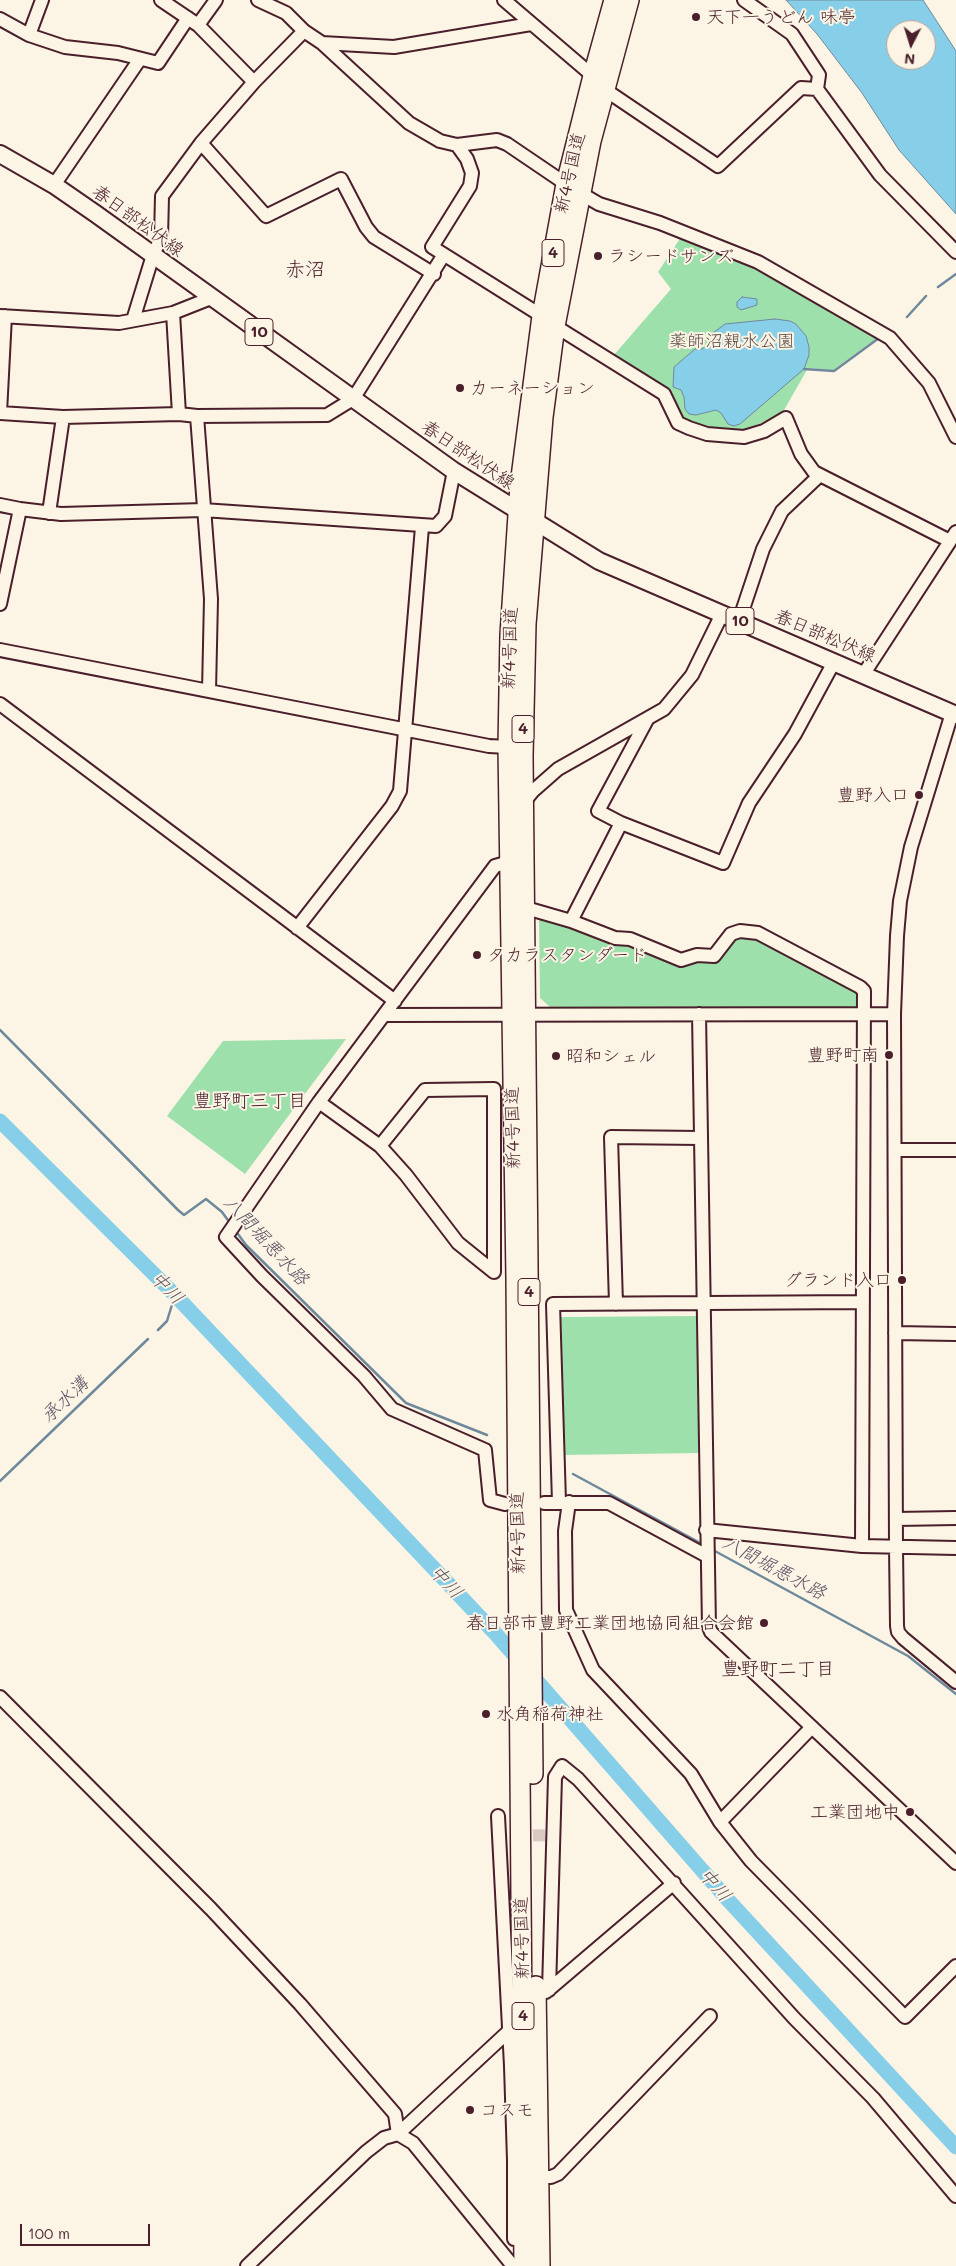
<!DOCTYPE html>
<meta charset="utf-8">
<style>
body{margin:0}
#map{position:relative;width:956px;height:2266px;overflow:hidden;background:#fcf5e5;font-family:Mali,sans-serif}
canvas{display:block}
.north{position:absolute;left:886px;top:20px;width:50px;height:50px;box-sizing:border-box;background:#fcf5e5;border:1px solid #b59f9b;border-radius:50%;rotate:185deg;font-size:14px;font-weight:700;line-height:20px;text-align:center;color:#4a1f2b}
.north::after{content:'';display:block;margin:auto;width:18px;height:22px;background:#4a1f2b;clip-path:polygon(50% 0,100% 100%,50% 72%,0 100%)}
.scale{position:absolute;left:20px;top:2224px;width:130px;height:22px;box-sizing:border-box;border:2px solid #4a1f2b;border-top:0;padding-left:6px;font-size:15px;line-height:18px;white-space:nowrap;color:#4a1f2b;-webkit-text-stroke:4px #fcf5e5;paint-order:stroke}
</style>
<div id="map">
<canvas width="956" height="2266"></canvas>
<div class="north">N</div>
<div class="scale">100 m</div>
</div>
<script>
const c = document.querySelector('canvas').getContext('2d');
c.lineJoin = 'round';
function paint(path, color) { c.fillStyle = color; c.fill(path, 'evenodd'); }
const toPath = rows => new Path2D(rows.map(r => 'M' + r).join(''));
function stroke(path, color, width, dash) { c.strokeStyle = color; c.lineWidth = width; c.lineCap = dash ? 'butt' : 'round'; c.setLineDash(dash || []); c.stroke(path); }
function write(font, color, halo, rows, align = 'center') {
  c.font = font + ' Mali,"Klee One",sans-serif'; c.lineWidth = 4; c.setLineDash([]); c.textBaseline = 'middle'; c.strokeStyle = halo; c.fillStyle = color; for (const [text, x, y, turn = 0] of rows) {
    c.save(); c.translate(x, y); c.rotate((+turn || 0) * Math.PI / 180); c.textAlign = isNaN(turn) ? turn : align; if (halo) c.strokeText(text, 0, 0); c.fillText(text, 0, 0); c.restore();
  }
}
paint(toPath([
 [681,237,756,265,881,335,833,370,808,368,783,412,745,431,704,428,686,423,678,412,673,395,613,356,671,289,658,272],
 [539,915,631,944,697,959,734,936,746,935,769,942,858,991,861,1008,636,1009,550,1007,540,998],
 [346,1039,245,1174,167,1116,223,1041],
 [697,1316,699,1453,562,1455,561,1317]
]), '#9ee0ab');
const water = toPath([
 [786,0,923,0,956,51,956,214,899,150,862,93,817,34,786,0],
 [896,30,926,30,926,60,896,60,896,30],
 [742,297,757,299,757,305,741,310,737,307,737,302,742,297],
 [775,319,790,321,796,324,806,336,809,347,809,355,804,369,740,424,734,426,728,424,721,413,716,410,696,415,689,414,685,409,684,397,681,390,673,387,674,367,695,349,702,349,712,343,713,333,725,324,775,319]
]);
paint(water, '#87cfe8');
stroke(water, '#6f899c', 1);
stroke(toPath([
 [938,287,956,274],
 [907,317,926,296],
 [804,369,834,371,879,338],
 [0,1030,178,1210,184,1215,206,1199,222,1212,230,1223],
 [235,1230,246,1245,406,1403,487,1435],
 [158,1330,167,1321,175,1295],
 [573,1474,704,1545],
 [0,1481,148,1339],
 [713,1550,908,1656,956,1694]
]), '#6f899c', 2.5);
stroke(toPath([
 [0,1121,175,1295,495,1633,729,1901,956,2147]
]), '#87cfe8', 15);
stroke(toPath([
 [515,1836,554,1835]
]), '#d8cac0', 12, [12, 6]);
const minor = toPath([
 [161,0,198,25,254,82],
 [258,0,286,13,304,31,322,43,409,123,440,141,457,145,497,140,507,144,566,184],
 [504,0,593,76],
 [744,0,792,34,819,75,817,89,880,175,956,252],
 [0,19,29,35,65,47,118,53,158,63,188,18],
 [198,25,216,0],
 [29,35,42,0],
 [322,43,394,47,531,24],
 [604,89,718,166,801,88,817,89],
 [201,143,266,216,341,179,366,227,374,237,434,274],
 [457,145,467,159,472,173,470,186,432,247,542,316],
 [54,185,140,59],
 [580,193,599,204,660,223,758,262,890,338,929,383,956,437],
 [173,313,179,414],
 [0,316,119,323,173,313,211,298],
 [133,320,153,255,161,238,162,196,201,143,254,82,304,31],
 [555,326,664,394,678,423,689,428,707,434,744,437,764,431,786,418,801,454,814,472,950,541],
 [0,413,63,417,179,414,197,416,327,415,353,399,443,256],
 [0,413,5,316],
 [197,416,211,599,209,691],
 [0,505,20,509,61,514,203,510,436,526,445,516,454,471],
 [49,513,63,417],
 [0,604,20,509],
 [739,621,763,549,782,511,820,475],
 [0,650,489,746,508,747],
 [863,675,956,532],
 [0,704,395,1001],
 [952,713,911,847,900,901,897,936,894,1014,896,1548,897,1626,898,1632,903,1638,956,1682],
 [648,718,598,811,621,823,723,863,749,803,795,734,834,662],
 [524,802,533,791,558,769,664,709,692,675,722,614],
 [526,908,571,921,615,938,630,939,681,960,697,955,714,956,731,934,740,931,758,933,860,987,864,991,862,1546],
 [571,921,621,823],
 [297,928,392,806,400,791,422,527],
 [699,1014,709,1627,711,1632,956,1863],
 [384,1015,894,1014],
 [494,1089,494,1272,458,1243,406,1175,380,1146,425,1090,494,1089],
 [319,1102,380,1146],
 [895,1150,956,1150],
 [616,1304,611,1137,700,1138],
 [895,1333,956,1334],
 [559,1502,553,1304,861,1302],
 [569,1502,565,1531,566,1610,593,1670,691,1774,720,1822,751,1861,905,2017,956,1966],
 [544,1503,609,1503,707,1556],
 [505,1504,490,1500,485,1450,392,1409,364,1376,262,1276,226,1237,319,1102,495,866,509,862],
 [896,1519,956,1518],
 [706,1530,862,1546,956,1548],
 [0,1697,211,1909,300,2004,395,2114,398,2134],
 [498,1816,511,2066,514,2160,514,2239],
 [720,1822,812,1727],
 [549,1990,555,1777,562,1766,578,1779,794,2018,873,2098,956,2196],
 [546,1992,674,1883],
 [398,2134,413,2143,513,2266],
 [538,2177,551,2177,558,2174,710,2016],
 [247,2266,366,2152,384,2138,398,2134,510,2030,513,2030]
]);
const major = toPath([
 [0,154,54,185,96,214,454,471,599,561,956,715]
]);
const highway = toPath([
 [533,1774,523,756,526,624,543,417,555,326,591,141,629,0],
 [536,1986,540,2266],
 [524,2266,516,1279,508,747,510,635,520,485,542,316,566,184,593,76,614,0]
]);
stroke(minor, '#4a1f2b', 16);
stroke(major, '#4a1f2b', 20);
stroke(highway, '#4a1f2b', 22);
stroke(minor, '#fcf5e5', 12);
stroke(major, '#fcf5e5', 16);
stroke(highway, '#fcf5e5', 19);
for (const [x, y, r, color] of [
 [696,17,5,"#4a1f2b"],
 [598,256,5,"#4a1f2b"],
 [460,388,5,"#4a1f2b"],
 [919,795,5,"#4a1f2b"],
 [477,955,5,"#4a1f2b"],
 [889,1055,5,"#4a1f2b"],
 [556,1056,5,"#4a1f2b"],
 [902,1280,5,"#4a1f2b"],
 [764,1623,5,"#4a1f2b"],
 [486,1714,5,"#4a1f2b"],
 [910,1812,5,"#4a1f2b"],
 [470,2110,5,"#4a1f2b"]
]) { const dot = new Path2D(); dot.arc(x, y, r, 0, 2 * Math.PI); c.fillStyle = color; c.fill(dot); stroke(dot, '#fcf5e5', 2); }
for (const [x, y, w] of [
 [553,253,22],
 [259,332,28],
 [740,621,28],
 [523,729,22],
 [529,1292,22],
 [523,2016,22]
]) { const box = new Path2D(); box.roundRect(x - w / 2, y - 13.5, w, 27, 4); c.fillStyle = '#fcf5e5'; c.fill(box); stroke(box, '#4a1f2b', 1); }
write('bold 16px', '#4a1f2b', null, [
 ["4",553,253],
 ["10",259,332],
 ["10",740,621],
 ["4",523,729],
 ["4",529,1292],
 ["4",523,2016]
]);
write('18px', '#4a1f2b', '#fcf5e5', [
 ["天下一うどん 味亭",706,17],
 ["ラシードサンズ",608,256],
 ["カーネーション",470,388],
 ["豊野入口",909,795,"right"],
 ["タカラスタンダード",487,955],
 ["豊野町南",879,1055,"right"],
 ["昭和シェル",566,1056],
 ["グランド入口",892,1280,"right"],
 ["春日部市豊野工業団地協同組合会館",754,1623,"right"],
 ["水角稲荷神社",496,1714],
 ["工業団地中",900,1812,"right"],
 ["コスモ",480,2110]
], 'left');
write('18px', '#4a1f2b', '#fcf5e5', [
 ["新4号国道",570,173,-77],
 ["春日部松伏線",138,221,36],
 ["春日部松伏線",468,455,34],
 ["春日部松伏線",825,636,23],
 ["新4号国道",510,648,-88],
 ["新4号国道",513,1128,-91],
 ["新4号国道",518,1533,-91],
 ["新4号国道",522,1938,-91]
]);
write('18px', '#5f4f4b', '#fcf5e5', [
 ["薬師沼親水公園",732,341]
]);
write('19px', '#4a1f2b', '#fcf5e5', [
 ["豊野町三丁目",250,1101],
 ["豊野町二丁目",778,1669]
]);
write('italic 19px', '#5c5464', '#fcf5e5', [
 ["八間堀悪水路",266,1241,47],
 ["中川",167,1288,45],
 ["承水溝",65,1400,-44],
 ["八間堀悪水路",774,1568,28],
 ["中川",446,1582,47],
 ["中川",715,1885,49]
]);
write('20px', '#4a1f2b', '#fcf5e5', [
 ["赤沼",305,270]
]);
</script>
